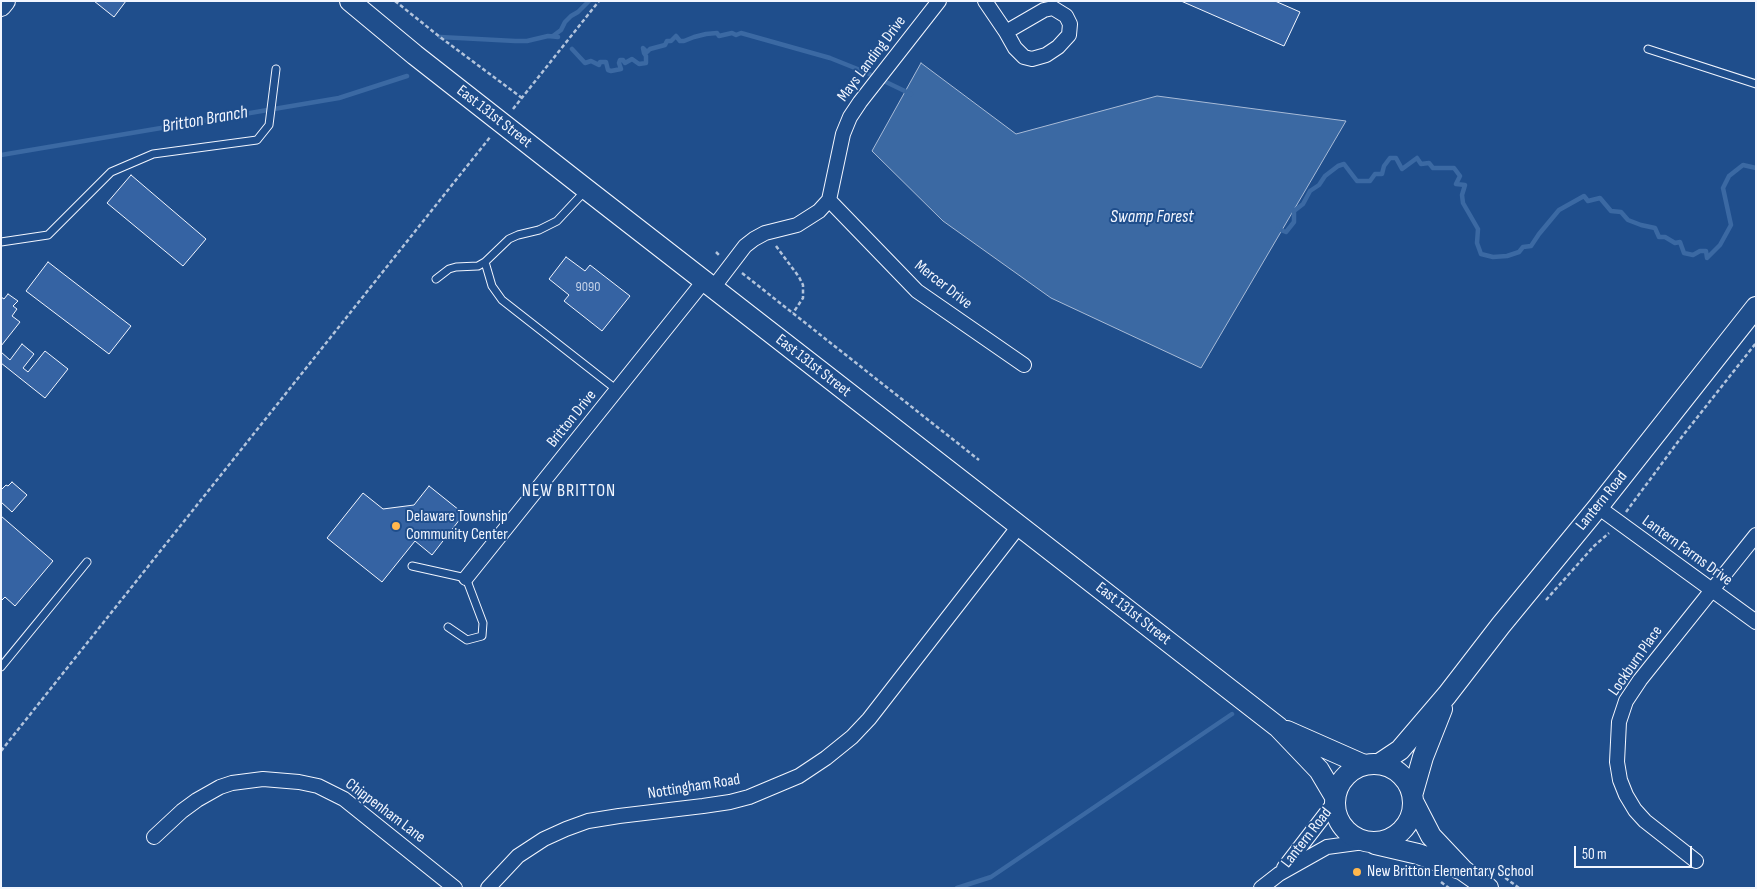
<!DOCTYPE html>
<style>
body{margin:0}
#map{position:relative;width:1757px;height:889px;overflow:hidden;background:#1f4e8c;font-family:"Sofia Sans Condensed",sans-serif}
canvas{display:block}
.frame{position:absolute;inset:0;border:2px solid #f2f6ff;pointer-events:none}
.scale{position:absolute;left:1574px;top:846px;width:118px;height:22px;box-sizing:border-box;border:2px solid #f2f6ff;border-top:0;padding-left:6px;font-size:15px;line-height:18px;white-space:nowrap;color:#f2f6ff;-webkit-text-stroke:4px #1f4e8c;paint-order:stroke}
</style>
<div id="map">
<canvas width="1757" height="889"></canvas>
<div class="frame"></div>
<div class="scale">50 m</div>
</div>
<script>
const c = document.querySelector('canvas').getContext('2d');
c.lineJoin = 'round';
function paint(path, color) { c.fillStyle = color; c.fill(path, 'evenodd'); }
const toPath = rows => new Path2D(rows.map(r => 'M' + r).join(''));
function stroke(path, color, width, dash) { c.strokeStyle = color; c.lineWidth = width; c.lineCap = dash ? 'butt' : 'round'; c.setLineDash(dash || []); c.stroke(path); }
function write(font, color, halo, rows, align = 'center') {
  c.font = font + ' "Sofia Sans Condensed",sans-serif'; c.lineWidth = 4; c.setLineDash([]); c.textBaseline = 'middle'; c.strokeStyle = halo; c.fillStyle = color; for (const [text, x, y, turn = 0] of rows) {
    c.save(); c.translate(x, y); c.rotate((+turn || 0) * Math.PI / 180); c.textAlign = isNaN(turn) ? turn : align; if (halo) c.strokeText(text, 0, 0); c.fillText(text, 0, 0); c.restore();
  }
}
const water = toPath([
 [921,63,1016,134,1157,96,1346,121,1201,368,1051,298,943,221,872,151,921,63]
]);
paint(water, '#3b69a3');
stroke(water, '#a8bbd7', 1);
stroke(toPath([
 [553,36,561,30,565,22,571,16,578,12,589,1],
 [440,37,515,41,527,41,548,36,558,37],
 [572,49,585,63,591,61,599,65,600,62,606,62,608,70,611,71,621,69,619,63,620,60,623,60,625,63,632,59,639,64,646,63,646,56,644,53,643,48,647,52,650,49,665,45,667,41,671,41,676,36,680,41,684,41,694,37,706,34,717,33,719,36,732,33,736,35,741,33,830,58,865,72,911,94],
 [1,155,339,98,407,76],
 [1278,229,1286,232,1294,222,1294,211,1303,204,1310,191,1319,185,1325,176,1338,166,1344,164,1357,181,1370,181,1375,174,1382,174,1384,166,1390,158,1396,158,1402,169,1417,158,1421,164,1429,163,1433,168,1454,168,1460,176,1456,184,1465,185,1462,195,1463,203,1478,229,1477,243,1481,254,1493,257,1507,256,1519,252,1523,247,1531,246,1539,234,1559,210,1584,196,1588,201,1600,198,1611,211,1621,212,1628,220,1641,225,1655,228,1659,237,1665,237,1675,243,1680,242,1684,253,1693,255,1700,251,1706,251,1707,258,1720,245,1731,225,1723,188,1729,176,1743,165,1756,168],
 [957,888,991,877,1232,714]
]), '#3b69a3', 4.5);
const building = toPath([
 [94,1,126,1,114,17,94,1],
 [1181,1,1275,1,1300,12,1284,46,1181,1],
 [131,175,206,239,183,266,107,203,131,175],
 [566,257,585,271,590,265,630,296,602,331,564,301,569,295,549,279,566,257],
 [48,262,131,326,109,354,26,291,48,262],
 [8,294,18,301,13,306,17,309,12,316,20,322,1,346,1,297,4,299,8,294],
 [22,344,34,354,23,368,28,372,45,351,68,369,45,398,1,363,1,352,10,360,22,344],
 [12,482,27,495,12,512,1,502,1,490,6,485,8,486,12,482],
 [429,486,464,514,432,555,415,541,382,582,327,538,363,493,383,509,414,505,429,486],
 [1,516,53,561,15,606,5,597,1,601,1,516]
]);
paint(building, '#3563a3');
stroke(building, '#f2f6ff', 1);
const lane = toPath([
 [1648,49,1756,84],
 [1,242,48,235,111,172,153,154,257,140,269,125,276,69],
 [485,262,492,286,502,300,617,390],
 [436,279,449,269,456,267,478,266,485,262,509,239,518,235,539,230,557,221,586,190],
 [412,566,466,578,483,623,482,636,467,640,448,627],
 [1,667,87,562]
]);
const street = toPath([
 [985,1,1006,32,1015,48,1024,57,1032,59,1046,55,1058,47,1069,35,1070,24,1066,16,1053,8,1044,10,1006,32],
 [829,200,917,291,1024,365],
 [713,288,745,246,754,239,765,233,797,225,819,211,829,200,843,134,850,117,860,102,939,1],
 [1598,507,1756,622],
 [466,578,704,281],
 [154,837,182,811,197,800,220,787,232,783,263,779,299,782,318,786,344,799,455,888],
 [1696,861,1645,821,1635,810,1626,795,1620,780,1617,762,1619,722,1626,701,1640,680,1756,535],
 [1284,868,1334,803],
 [488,888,518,856,544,839,566,829,588,821,619,816,703,806,730,802,749,797,799,776,826,758,852,737,869,719,1019,526],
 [1261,888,1279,874,1327,847,1364,842]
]);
const secondary = toPath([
 [350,1,415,55,586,189,1278,727,1319,770,1335,797],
 [1,6,5,1],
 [1287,731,1364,765],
 '1335 803a39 39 0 1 1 78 0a39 39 0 1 1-78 0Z',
 [1379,764,1400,750,1447,695,1501,625,1598,507,1756,307],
 [1413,792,1423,757,1442,709],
 [1414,803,1431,836,1464,871,1488,888],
 [1375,844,1418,854,1460,869]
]);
stroke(lane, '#f2f6ff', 9);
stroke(street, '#f2f6ff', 16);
stroke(secondary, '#f2f6ff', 22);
stroke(toPath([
 [395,1,440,37,522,98],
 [513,109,599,1],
 [776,246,799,277,803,285,803,298,793,313],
 [716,252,720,256],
 [742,273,979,460],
 [1626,512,1677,443,1756,343],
 [1546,600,1594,546,1609,533],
 [1,751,491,136],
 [1500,874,1519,888],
 [1441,882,1449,888]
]), '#b3c4dc', 2.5, [4, 2.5]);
stroke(lane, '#1f4e8c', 7);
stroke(street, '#1f4e8c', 14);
stroke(secondary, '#1f4e8c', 20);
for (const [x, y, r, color] of [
 [396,526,5,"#ffb74d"],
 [1357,872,5,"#ffb74d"]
]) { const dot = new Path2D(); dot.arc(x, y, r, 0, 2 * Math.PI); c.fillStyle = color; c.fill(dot); stroke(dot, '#1f4e8c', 2); }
write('14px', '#c3d1e8', null, [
 ["9090",588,287]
]);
write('16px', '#f2f6ff', '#1f4e8c', [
 ["Mays Landing Drive",872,59,-53],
 ["East 131st Street",494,117,38],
 ["Mercer Drive",943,285,38],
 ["East 131st Street",813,366,38],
 ["Britton Drive",572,419,-51],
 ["Lantern Road",1602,501,-51],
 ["Lantern Farms Drive",1687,551,36],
 ["East 131st Street",1133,614,38],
 ["Lockburn Place",1636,661,-55],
 ["Nottingham Road",694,787,-9],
 ["Chippenham Lane",385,811,37],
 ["Lantern Road",1307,838,-52]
]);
write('16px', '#f2f6ff', '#1f4e8c', [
 ["Delaware Township",406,517],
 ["Community Center",406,535],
 ["New Britton Elementary School",1367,872]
], 'left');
write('italic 18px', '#f2f6ff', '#1f4e8c', [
 ["Britton Branch",205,120,-10],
 ["Swamp Forest",1152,217]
]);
c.letterSpacing = '1px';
write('18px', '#f2f6ff', '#1f4e8c', [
 ["NEW BRITTON",569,491]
]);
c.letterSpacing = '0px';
</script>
